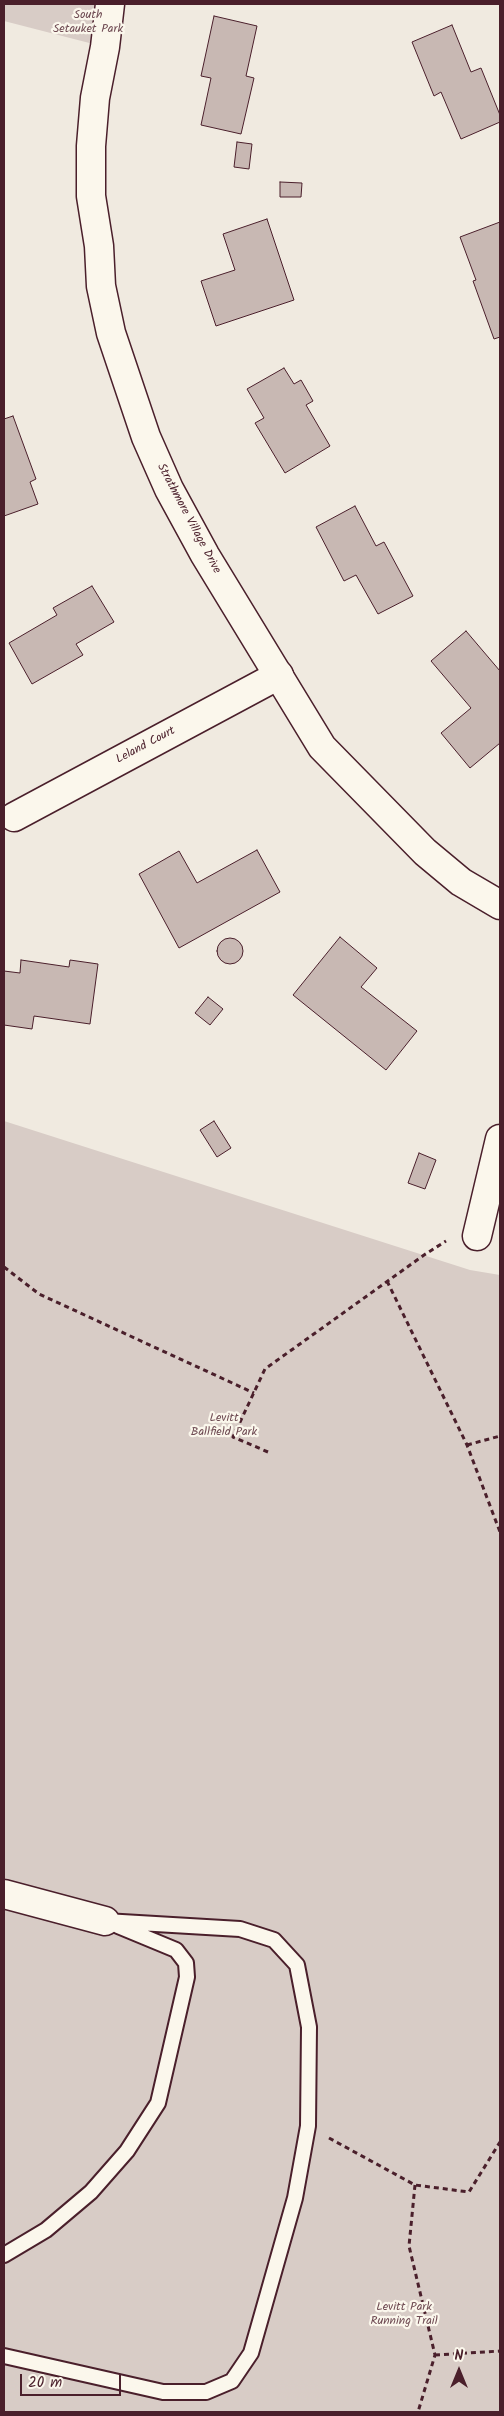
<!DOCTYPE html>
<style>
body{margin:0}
#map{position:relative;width:504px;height:2416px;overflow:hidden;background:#f0eae0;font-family:Kalam,sans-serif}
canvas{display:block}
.frame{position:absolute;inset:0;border:5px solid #4a1f2b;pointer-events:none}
.north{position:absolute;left:434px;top:2346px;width:50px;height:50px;-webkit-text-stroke:4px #fbf7ec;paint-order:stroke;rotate:0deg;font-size:14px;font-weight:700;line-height:20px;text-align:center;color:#4a1f2b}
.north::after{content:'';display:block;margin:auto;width:18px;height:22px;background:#4a1f2b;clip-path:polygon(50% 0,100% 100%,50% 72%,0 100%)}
.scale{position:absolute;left:20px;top:2374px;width:101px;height:22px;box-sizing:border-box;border:2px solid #4a1f2b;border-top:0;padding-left:6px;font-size:15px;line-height:18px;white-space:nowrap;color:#4a1f2b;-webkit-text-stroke:4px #fbf7ec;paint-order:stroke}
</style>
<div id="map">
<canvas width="504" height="2416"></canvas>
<div class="frame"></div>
<div class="north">N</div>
<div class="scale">20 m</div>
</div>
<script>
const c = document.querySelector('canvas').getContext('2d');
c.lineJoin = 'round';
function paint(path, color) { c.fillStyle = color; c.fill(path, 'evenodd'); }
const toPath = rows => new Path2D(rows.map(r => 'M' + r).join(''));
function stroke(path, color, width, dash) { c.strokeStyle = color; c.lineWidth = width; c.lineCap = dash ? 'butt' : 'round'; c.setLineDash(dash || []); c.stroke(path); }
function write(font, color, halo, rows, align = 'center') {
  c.font = font + ' Kalam,sans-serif'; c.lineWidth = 4.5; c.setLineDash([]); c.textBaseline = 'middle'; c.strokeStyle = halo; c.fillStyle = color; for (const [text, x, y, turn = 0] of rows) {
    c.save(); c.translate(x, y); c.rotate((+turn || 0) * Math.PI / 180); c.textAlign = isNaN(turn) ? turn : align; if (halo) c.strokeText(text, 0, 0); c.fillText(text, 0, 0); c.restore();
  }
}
paint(toPath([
 [4,4,110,4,105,47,4,21],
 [4,1121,470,1270,500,1275,500,2412,4,2412]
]), '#d8ccc6');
const building = toPath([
 [214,16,257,26,246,76,254,78,241,134,201,125,211,78,201,76,214,16],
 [452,25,471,72,481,68,500,115,500,122,461,139,441,92,434,96,412,42,452,25],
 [237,142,252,144,249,169,234,167,237,142],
 [280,182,302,183,301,197,280,197,280,182],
 [267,219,294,300,216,326,201,281,235,270,223,234,267,219],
 [500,222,500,337,494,339,473,281,476,280,460,237,500,222],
 [284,368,294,384,301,380,313,401,306,405,330,446,285,473,255,423,264,418,247,389,284,368],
 [13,416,36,479,30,482,38,504,4,516,4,419,13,416],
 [355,506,376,546,384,542,413,596,378,614,356,575,344,581,316,527,355,506],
 [92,586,114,622,76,644,83,655,32,684,9,643,57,615,53,608,92,586],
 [466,631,500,671,500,743,470,768,441,733,471,708,431,661,466,631],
 [257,850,280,892,179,948,139,874,179,851,197,883,257,850],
 [340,937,377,968,361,987,417,1031,386,1070,293,995,340,937],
 '217 951a13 13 0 1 1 26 0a13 13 0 1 1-26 0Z',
 [21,960,69,967,70,960,98,964,90,1024,34,1016,32,1029,4,1025,4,971,20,973,21,960],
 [208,997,223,1009,210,1025,195,1013,208,997],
 [214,1121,231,1148,217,1157,200,1130,214,1121],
 [419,1153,436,1160,425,1189,408,1183,419,1153]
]);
paint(building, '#c8b8b3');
stroke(building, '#4a1f2b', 1);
const service = toPath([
 [4,2255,46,2230,91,2192,127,2151,158,2103,187,1977,186,1963,176,1950,118,1926],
 [4,2356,163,2392,206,2392,232,2381,251,2353,295,2198,308,2126,309,2027,297,1965,274,1940,240,1929,105,1921]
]);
const minor = toPath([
 [14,817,279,675],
 [477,1236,500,1139],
 [4,1894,105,1921]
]);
const tertiary = toPath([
 [110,4,105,47,95,98,91,146,91,196,99,246,101,286,111,333,146,437,169,489,205,555,322,747,425,852,461,882,500,905]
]);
stroke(service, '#4a1f2b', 18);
stroke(minor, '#4a1f2b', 31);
stroke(tertiary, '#4a1f2b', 31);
stroke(toPath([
 [4,1267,39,1294,254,1393],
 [387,1281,467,1445,500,1532],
 [467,1445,500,1436],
 [268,1452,233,1437,265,1369,424,1255,446,1241],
 [329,2138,415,2185,469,2192,500,2142],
 [415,2185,409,2246,435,2355,418,2412],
 [435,2355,500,2351]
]), '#4a1f2b', 3, [5, 4]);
stroke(service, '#fbf7ec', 14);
stroke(minor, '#fbf7ec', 28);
stroke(tertiary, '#fbf7ec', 28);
write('12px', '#6e4a52', '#fbf7ec', [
 ["South",88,16],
 ["Setauket Park",88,30],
 ["Levitt",224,1419],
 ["Ballfield Park",224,1433],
 ["Levitt Park",404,2308],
 ["Running Trail",404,2322]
]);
write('12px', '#4a1f2b', '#fbf7ec', [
 ["Strathmore Village Drive",188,519,62],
 ["Leland Court",146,746,-28]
]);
</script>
